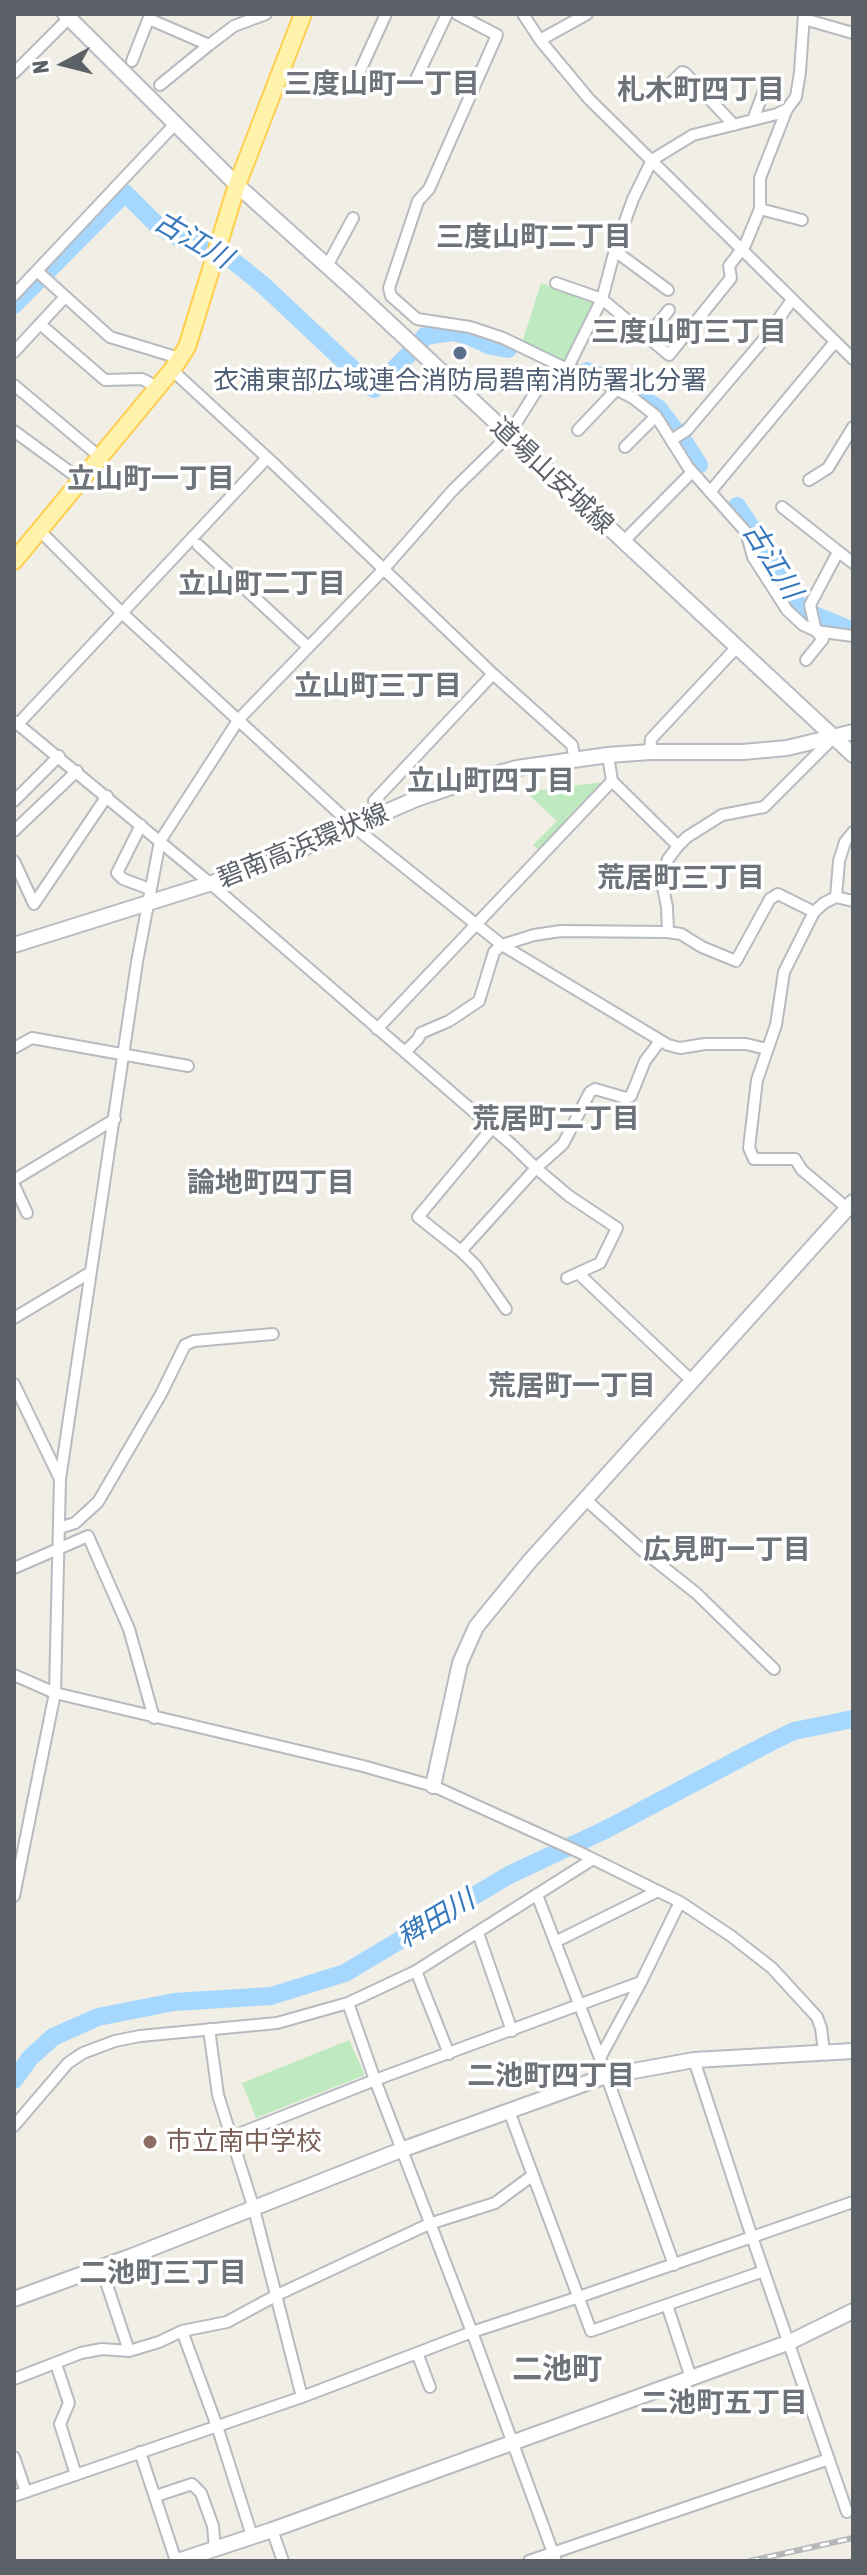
<!DOCTYPE html>
<meta charset="utf-8">
<style>
body{margin:0}
#map{position:relative;width:867px;height:2575px;overflow:hidden;background:#f0eee5;font-family:"Asap Condensed",sans-serif}
canvas{display:block}
.frame{position:absolute;inset:0;border:16px solid #5c6167;pointer-events:none}
.north{position:absolute;left:24px;top:24px;width:80px;height:80px;-webkit-text-stroke:6px #fff;paint-order:stroke;rotate:263deg;font-size:22px;font-weight:700;line-height:32px;text-align:center;color:#5c6167}
.north::after{content:'';display:block;margin:auto;width:28px;height:36px;background:#5c6167;clip-path:polygon(50% 0,100% 100%,50% 72%,0 100%)}
</style>
<div id="map">
<canvas width="867" height="2575"></canvas>
<div class="frame"></div>
<div class="north">N</div>
</div>
<script>
const c = document.querySelector('canvas').getContext('2d');
c.lineJoin = 'round';
function paint(path, color) { c.fillStyle = color; c.fill(path, 'evenodd'); }
const toPath = rows => new Path2D(rows.map(r => 'M' + r).join(''));
function stroke(path, color, width, dash) { c.strokeStyle = color; c.lineWidth = width; c.lineCap = dash ? 'butt' : 'round'; c.setLineDash(dash || []); c.stroke(path); }
function write(font, color, halo, rows, align = 'center') {
  c.font = font + ' "Asap Condensed","Noto Sans JP",sans-serif'; c.lineWidth = 7; c.setLineDash([]); c.textBaseline = 'middle'; c.strokeStyle = halo; c.fillStyle = color; for (const [text, x, y, turn = 0] of rows) {
    c.save(); c.translate(x, y); c.rotate((+turn || 0) * Math.PI / 180); c.textAlign = isNaN(turn) ? turn : align; if (halo) c.strokeText(text, 0, 0); c.fillText(text, 0, 0); c.restore();
  }
}
paint(toPath([
 [541,283,595,302,563,362,522,343],
 [602,782,607,786,543,854,533,845,557,821,526,792],
 [349,2040,365,2075,256,2118,242,2083]
]), '#bfeabf');
stroke(toPath([
 [14,305,125,193,156,224,181,239,212,247,227,256,262,284,374,389,411,352],
 [423,339,425,336,452,332,469,336,491,346,508,349],
 [587,371,612,381,658,408,685,443,699,465],
 [737,506,761,542,778,576,791,597,805,611,853,631],
 [14,2080,30,2058,53,2037,98,2017,174,2002,271,1996,345,1973,509,1875,605,1830,771,1742,794,1731,853,1719]
]), '#a6d8ff', 18);
const street = toPath([
 [457,14,497,35,429,189,418,201,389,288,391,296,417,319,470,327,503,338,567,369,583,372,633,398,656,416,688,467,746,532,753,557,787,610,803,625,816,631,853,636],
 [523,14,540,40,589,99,853,359],
 [149,19,209,45,160,85],
 [804,19,853,33],
 [540,40,587,14],
 [209,45,234,26,266,14],
 [132,61,150,15],
 [14,73,69,18],
 [359,73,386,14],
 [416,79,447,14],
 [664,90,682,72,685,73,734,125],
 [753,120,766,85],
 [760,209,802,220],
 [615,251,668,290],
 [327,266,353,218],
 [37,271,110,337,179,358],
 [556,283,602,299,669,355,731,278,729,266,745,245,760,209,760,178,787,109],
 [14,295,176,123],
 [40,324,105,380,142,379,157,387],
 [648,336,669,310],
 [14,352,64,298],
 [172,370,274,464,493,674,572,745,575,760],
 [14,385,100,457],
 [578,430,616,390],
 [14,431,81,480],
 [673,439,687,430,765,338,792,300],
 [625,447,656,416],
 [809,480,828,468,853,427],
 [710,492,834,343],
 [782,507,853,563],
 [40,531,121,612,353,826,502,945,668,1045,680,1048,705,1044,746,1044,767,1049],
 [623,542,692,472],
 [198,545,308,647],
 [806,660,823,639,816,631,810,605,838,552],
 [14,721,211,884,511,1144,536,1168,569,1196,617,1228,600,1263,567,1278],
 [18,724,267,458],
 [650,752,651,739,736,648],
 [608,755,612,781,678,846],
 [14,801,59,756],
 [374,801,493,674],
 [141,825,117,873,123,879,150,889],
 [14,831,77,771],
 [14,861,34,904,107,796],
 [836,897,839,861,845,842,853,832],
 [668,932,667,907,662,882,668,859,678,846,687,837,722,815,764,807,833,738],
 [377,1029,612,781],
 [14,1048,32,1038,188,1066],
 [405,1052,418,1039,421,1033,449,1021,479,1001,494,952,502,945,534,935,561,931,668,932,681,934,702,947,736,961,770,899,778,894,814,912],
 [492,1128,418,1217,462,1252,476,1266,506,1309],
 [14,1180,115,1119],
 [14,1185,27,1213],
 [847,1208,802,1170,795,1159,754,1159,749,1148,757,1080,776,1025,784,972,814,912,824,903,836,897,853,901],
 [461,1251,536,1168,563,1144,590,1092,595,1089,626,1098,631,1096,645,1061,660,1041],
 [579,1274,692,1381],
 [14,1318,91,1272],
 [14,1384,59,1477],
 [585,1499,643,1551,696,1593,774,1669],
 [59,1528,75,1523,98,1502,161,1394,185,1345,194,1341,273,1334],
 [14,1568,88,1536,129,1629,154,1718],
 [14,1675,55,1693,363,1766,433,1786,581,1853,680,1902,731,1936,772,1968,817,2017,821,2028,824,2052],
 [537,1895,600,2058,674,2265],
 [14,1896,55,1693,60,1479,137,962,160,841,239,719,383,570,453,490,508,436,540,385,567,369,602,299,616,246,633,199,652,160,693,135,777,114,787,109,796,97,800,72,804,14],
 [478,1933,512,2031],
 [555,1942,658,1891],
 [416,1971,449,2054],
 [348,2003,375,2080,472,2332,556,2561],
 [209,2029,218,2095,254,2209,302,2397],
 [600,2058,641,1982,680,1902],
 [694,2060,752,2237,847,2512],
 [509,2111,591,2331,764,2271],
 [14,2126,68,2063,83,2053,115,2041,140,2036,277,2023,348,2003,416,1971,593,1859],
 [231,2137,375,2080,641,1982],
 [101,2267,129,2351],
 [667,2305,691,2378],
 [182,2331,217,2426,252,2536],
 [417,2353,430,2387],
 [56,2364,69,2403,60,2424,76,2475],
 [14,2379,81,2353,102,2349,129,2351,159,2342,182,2331,227,2322,275,2296,429,2224,495,2203,533,2175],
 [140,2452,176,2561],
 [14,2457,26,2492],
 [14,2496,302,2397,472,2332,579,2297,853,2202],
 [156,2496,192,2484,201,2493,213,2526,215,2548],
 [272,2530,283,2561],
 [529,2561,829,2459]
]);
const secondary = toPath([
 [65,14,237,185,355,291,853,755],
 [14,945,250,871,416,799,466,782,517,768,608,755,650,752,743,752,787,748,853,732],
 [433,1786,460,1663,476,1627,529,1562,853,1202],
 [14,2299,132,2256,401,2150,606,2076,694,2060,853,2051],
 [178,2561,272,2530,790,2342,853,2311]
]);
const primary = toPath([
 [14,561,172,370,187,347,237,185,303,14]
]);
stroke(street, '#b7bbc0', 14);
stroke(secondary, '#b8bcc2', 18);
stroke(primary, '#ffce4f', 20);
stroke(street, '#fff', 10);
stroke(secondary, '#fff', 14);
stroke(primary, '#fff2ab', 16);
const rail = toPath([
 [750,2561,853,2538]
]);
stroke(rail, '#b6b7b8', 6);
stroke(rail, '#fff', 3, [9]);
for (const [x, y, r, color] of [
 [460,353,8,"#5c6f8a"],
 [150,2142,8,"#8d6e63"]
]) { const dot = new Path2D(); dot.arc(x, y, r, 0, 2 * Math.PI); c.fillStyle = color; c.fill(dot); stroke(dot, '#fff', 3); }
write('26px', '#4e5e75', '#fff', [
 ["衣浦東部広域連合消防局碧南消防署北分署",460,381]
]);
write('26px', '#5c6167', '#fff', [
 ["道場山安城線",552,476,43],
 ["碧南高浜環状線",303,846,-22]
]);
write('26px', '#785e54', '#fff', [
 ["市立南中学校",166,2142]
], 'left');
write('bold 28px', '#6d7379', '#fff', [
 ["三度山町一丁目",382,84],
 ["札木町四丁目",701,90],
 ["三度山町二丁目",534,237],
 ["三度山町三丁目",689,332],
 ["立山町一丁目",151,479],
 ["立山町二丁目",262,584],
 ["立山町三丁目",378,686],
 ["立山町四丁目",491,781],
 ["荒居町三丁目",681,878],
 ["荒居町二丁目",556,1119],
 ["論地町四丁目",271,1183],
 ["荒居町一丁目",572,1386],
 ["広見町一丁目",727,1550],
 ["二池町四丁目",551,2076],
 ["二池町三丁目",163,2273],
 ["二池町五丁目",724,2403]
]);
write('italic 28px', '#3778bd', '#fff', [
 ["古江川",193,240,30],
 ["古江川",772,561,58],
 ["稗田川",436,1919,-31]
]);
write('bold 30px', '#6d7379', '#fff', [
 ["二池町",557,2370]
]);
</script>
